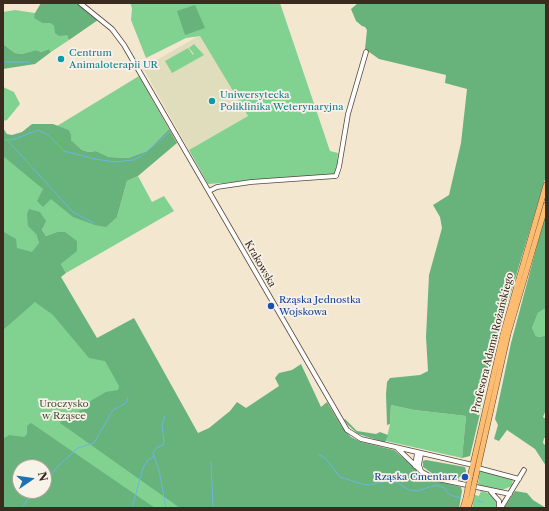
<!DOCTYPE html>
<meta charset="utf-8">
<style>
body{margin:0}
#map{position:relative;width:549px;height:511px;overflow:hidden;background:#f3e7d0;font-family:"Libre Caslon Text",serif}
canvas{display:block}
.frame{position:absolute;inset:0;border:4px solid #3b2a1e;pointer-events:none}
.north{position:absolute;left:12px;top:459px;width:40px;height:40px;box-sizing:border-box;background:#f7f3e8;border:1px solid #aca397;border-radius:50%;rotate:77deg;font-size:11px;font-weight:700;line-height:16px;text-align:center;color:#3b2a1e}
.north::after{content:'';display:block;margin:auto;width:14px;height:18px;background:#1f6fb2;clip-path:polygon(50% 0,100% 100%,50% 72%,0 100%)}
</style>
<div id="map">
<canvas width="549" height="511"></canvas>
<div class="frame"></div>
<div class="north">N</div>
</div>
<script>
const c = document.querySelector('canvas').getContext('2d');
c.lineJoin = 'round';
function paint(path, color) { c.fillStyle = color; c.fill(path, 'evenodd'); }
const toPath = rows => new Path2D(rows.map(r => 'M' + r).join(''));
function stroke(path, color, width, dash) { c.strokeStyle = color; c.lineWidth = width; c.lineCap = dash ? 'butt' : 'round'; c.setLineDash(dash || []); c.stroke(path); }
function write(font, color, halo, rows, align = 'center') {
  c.font = font + ' "Libre Caslon Text",serif'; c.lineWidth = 3.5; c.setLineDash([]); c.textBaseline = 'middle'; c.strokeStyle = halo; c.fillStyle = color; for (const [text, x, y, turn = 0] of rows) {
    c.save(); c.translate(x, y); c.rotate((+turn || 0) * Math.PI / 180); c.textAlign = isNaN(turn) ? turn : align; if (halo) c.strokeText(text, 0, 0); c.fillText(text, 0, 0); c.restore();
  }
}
paint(toPath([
 [200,35,248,116,189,150,143,68]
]), '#dfddbb');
paint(toPath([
 [130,3,280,3,330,151,338,153,336,174,330,176,208,184,189,150,248,116,200,36,186,38,146,58,131,20,132,8],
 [15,10,35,13,35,18,42,23,50,23,67,35,69,40,51,52,49,49,41,52,36,50,22,54,15,53,3,44,3,12],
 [194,44,204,55,172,73,165,61,188,48,193,55,194,54,189,48],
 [139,76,169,129,147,151,128,158,109,157,96,151,89,152,82,150,71,140,69,130,57,126],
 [3,87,14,92,20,104,7,120,3,121],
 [3,154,117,217,127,181,138,176,152,202,164,196,174,211,66,273,61,264,76,251,57,232,46,236,42,230,44,227,36,234,39,243,189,508,3,508],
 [20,467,44,467,44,491,20,491],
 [546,308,546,335,540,337,536,336,532,328,538,313],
 [391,405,414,410,466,416,462,458,386,441,390,424],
 [480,470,513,479,512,486,502,490,478,485],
 [481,491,491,494,496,501,496,508,472,508,475,495,479,496]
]), '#81d191');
paint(toPath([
 [41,3,77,3,98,20,69,40,67,35,59,36,55,33,54,26,50,23,42,23,34,18,35,13],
 [358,3,546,3,546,176,500,329,470,456,462,458,466,416,414,410,391,405,390,424,387,425,386,394,387,382,390,378,420,375,428,371,426,337,429,275,442,228,440,217,433,205,449,195,461,143,467,89,445,83,446,75,379,59,365,49,367,30,365,27,362,26,356,21,351,9],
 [195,5,205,28,185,35,177,11],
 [3,44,15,53,22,54,36,50,41,52,49,49,51,52,35,64,3,69],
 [32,124,53,124,69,130,71,135,71,140,82,150,89,152,96,151,109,157,128,158,147,151,169,129,177,143,138,176,127,181,117,217,106,227,95,225,73,217,51,199,43,207,37,201,43,189,3,156,3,128,7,134,12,135,22,132],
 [29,209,40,212,46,221,42,230,46,236,57,232,65,232,77,241,77,251,61,264,66,273,61,277,97,338,134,318,198,433,209,428,230,411,237,402,246,408,279,386,275,378,279,373,292,370,301,364,321,407,327,402,342,427,351,437,361,442,394,450,428,479,461,487,462,491,459,508,180,508,60,423,61,419,84,409,92,400,106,392,118,390,119,386,105,361,89,358,53,315,35,302,3,330,3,226,4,232,16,239,17,248,32,252,39,243,36,234,28,226,27,214],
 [546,212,546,308,538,313,532,328,536,336,540,337,546,335,546,410,543,417,546,419,546,438,544,438,543,443,546,446,546,466,535,449,507,430,499,441,494,439,498,425,495,419,511,343],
 [345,419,357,431,376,434,380,432,388,435,386,441,384,442,358,434,348,425,344,420],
 [31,423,155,508,3,508,3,439,9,435,24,437,27,434,27,426],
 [20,467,44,467,44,491,20,491],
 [426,460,465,467,466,471,465,478,459,477,458,480,433,474,423,467,423,461],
 [515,491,527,493,533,500,546,508,504,508]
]), '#68b37b');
stroke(toPath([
 [3,62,29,62],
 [3,140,15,139,38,130,48,135,64,151,95,159,115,162,133,160,140,157,170,132],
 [7,140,73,212,94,223],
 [165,416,162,425,164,442,163,445,156,448,153,453,159,470,166,508],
 [318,454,326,459,340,477,362,484,370,485,390,480,398,483,409,490,417,491,436,485,444,488,450,495,461,498],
 [211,462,213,508],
 [44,485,56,468,78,448,94,443,113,410,126,403,128,397],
 [478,501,483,502],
 [22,508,33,491],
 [132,508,143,468,147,461,154,456]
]), '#6bb5e4', 1);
const minor = toPath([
 [80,3,112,29,124,45,347,430,361,439,473,465],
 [209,191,217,187,251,182,336,176,339,167,348,114,366,52],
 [397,448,422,472,433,478,510,494],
 [415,466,417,453],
 [478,468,519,479],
 [421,471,419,465,421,454],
 [491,492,499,501,499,508],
 [501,508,524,470]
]);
const major = toPath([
 [470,477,503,334,546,185],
 [475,480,508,334,546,205],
 [463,508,466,498],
 [468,508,471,499]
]);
stroke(minor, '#574639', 5.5);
stroke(major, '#574639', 6);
stroke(minor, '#fff', 4);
stroke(major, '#fdbc70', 5);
const majorBridge = toPath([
 [466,498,470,477],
 [471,499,475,480]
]);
stroke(majorBridge, '#574639', 6, []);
stroke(majorBridge, '#fdbc70', 5);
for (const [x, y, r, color] of [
 [61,59,4,"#0f9aa8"],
 [212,101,4,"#0f9aa8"],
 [271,306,4,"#1a4fb4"],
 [465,477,4,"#1a4fb4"]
]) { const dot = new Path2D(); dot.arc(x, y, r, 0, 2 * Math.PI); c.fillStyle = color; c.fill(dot); stroke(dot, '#f7f3e8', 1.5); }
write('10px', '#0d838f', '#f7f3e8', [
 ["Centrum",69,53],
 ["Animaloterapii UR",69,65],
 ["Uniwersytecka",220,95],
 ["Poliklinika Weterynaryjna",220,107]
], 'left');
write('10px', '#3b2a1e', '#f7f3e8', [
 ["Krakowska",260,264,60],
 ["Profesora Adama Rożańskiego",493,343,-76]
]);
write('10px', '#164399', '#f7f3e8', [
 ["Rząska Jednostka",279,300],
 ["Wojskowa",279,312],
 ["Rząska Cmentarz",457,477,"right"]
], 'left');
write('10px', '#4c543b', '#f7f3e8', [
 ["Uroczysko",64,404],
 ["w Rząsce",64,416]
]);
</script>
